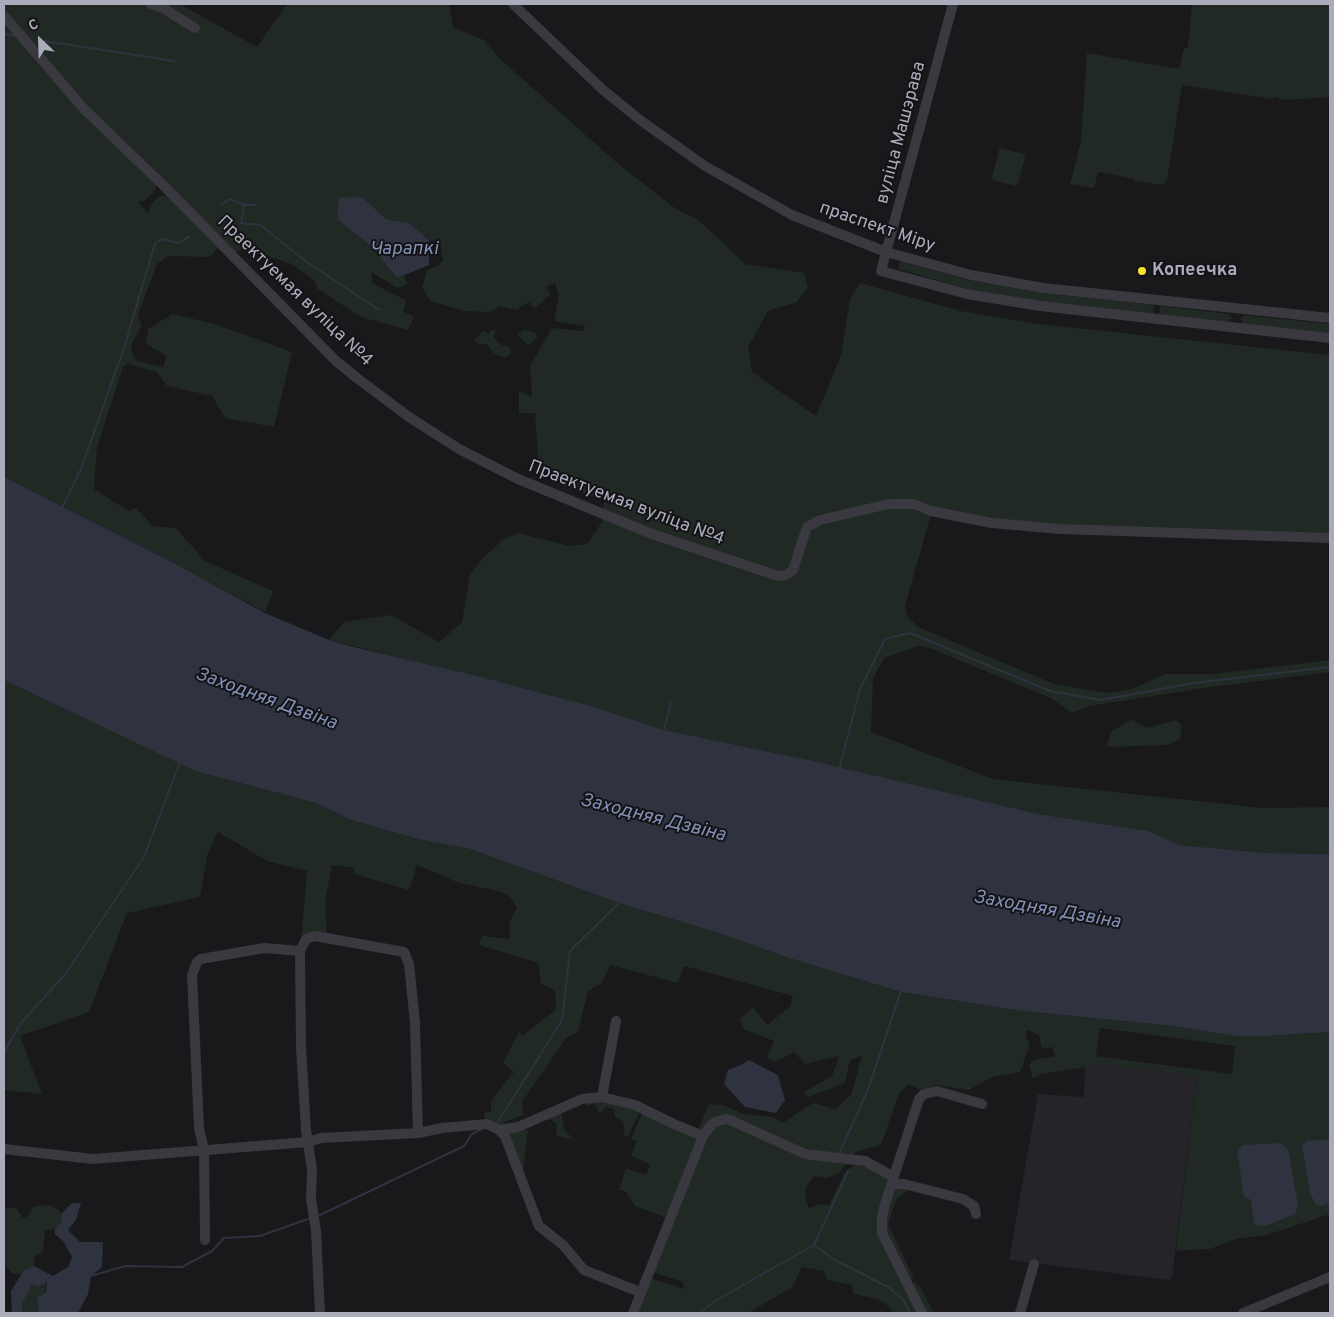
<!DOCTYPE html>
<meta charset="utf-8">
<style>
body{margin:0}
#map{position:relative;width:1334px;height:1317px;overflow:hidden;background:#19181b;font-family:Overpass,sans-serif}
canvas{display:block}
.frame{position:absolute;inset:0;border:5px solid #aaabbb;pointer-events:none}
.north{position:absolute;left:15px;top:15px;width:50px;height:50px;-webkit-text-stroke:4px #141316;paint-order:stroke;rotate:336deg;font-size:14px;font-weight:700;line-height:20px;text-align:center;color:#aaabbb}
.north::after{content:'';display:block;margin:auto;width:18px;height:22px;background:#aaabbb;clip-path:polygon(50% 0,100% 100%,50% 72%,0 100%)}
</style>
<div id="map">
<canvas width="1334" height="1317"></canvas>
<div class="frame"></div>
<div class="north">С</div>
</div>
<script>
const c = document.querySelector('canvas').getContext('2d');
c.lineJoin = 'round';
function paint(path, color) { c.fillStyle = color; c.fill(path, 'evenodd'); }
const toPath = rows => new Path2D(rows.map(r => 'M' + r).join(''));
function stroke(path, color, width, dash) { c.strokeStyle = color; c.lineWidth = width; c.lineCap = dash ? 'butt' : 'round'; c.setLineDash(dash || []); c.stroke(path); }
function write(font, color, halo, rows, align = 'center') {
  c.font = font + ' Overpass,sans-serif'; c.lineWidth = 4; c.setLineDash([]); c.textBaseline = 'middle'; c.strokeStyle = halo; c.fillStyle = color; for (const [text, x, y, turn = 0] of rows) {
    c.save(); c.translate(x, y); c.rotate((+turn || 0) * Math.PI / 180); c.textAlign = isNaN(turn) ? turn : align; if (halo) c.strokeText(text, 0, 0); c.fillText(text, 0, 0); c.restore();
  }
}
paint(toPath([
 [1105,1064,1197,1076,1172,1277,1169,1280,1009,1260,1038,1094,1084,1097,1085,1067]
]), '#252428');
paint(toPath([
 [4,4,180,4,257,47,287,4,449,4,453,27,484,40,498,57,616,162,676,209,700,221,745,264,804,273,808,287,797,302,768,311,748,347,752,372,816,416,841,355,850,299,860,283,961,311,1038,324,1330,355,1330,542,1136,534,931,514,905,606,908,617,918,627,1054,684,1106,693,1132,689,1165,674,1213,674,1330,660,1330,672,1197,689,1090,706,1071,713,1051,698,927,647,918,646,884,658,873,678,871,732,993,779,1263,808,1330,807,1330,854,1267,853,1179,845,1149,831,1038,814,809,760,664,730,553,696,329,640,344,622,391,615,439,642,462,622,470,574,486,555,504,539,518,533,569,546,587,544,602,522,604,500,551,482,538,459,535,413,519,413,519,391,532,397,530,366,552,328,584,331,585,326,554,321,559,295,555,283,546,286,551,294,535,308,529,302,516,310,499,306,491,312,464,311,430,301,422,287,427,270,436,267,443,261,440,242,429,240,409,223,386,219,362,197,337,219,373,248,397,278,403,275,408,284,397,288,371,272,372,283,407,301,403,311,414,317,408,330,361,317,318,289,314,280,292,264,264,255,250,247,235,252,86,105,4,11],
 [1192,4,1330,4,1330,97,1283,100,1277,97,1272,99,1182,85,1167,180,1163,185,1134,181,1134,179,1098,172,1094,188,1070,184,1081,141,1087,53,1179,69,1184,49,1188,47],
 [4,22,156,183,156,189,145,201,138,202,148,213,151,204,159,196,170,195,219,247,210,257,168,256,157,264,138,315,142,326,131,345,132,353,137,361,163,367,167,356,146,344,148,329,172,314,215,324,292,352,274,427,225,418,212,396,167,386,157,372,128,364,123,367,97,447,94,489,129,511,136,508,153,526,176,528,205,561,273,591,265,612,174,563,4,477],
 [1001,148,1024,154,1025,157,1018,184,1015,186,993,180,992,177,999,150],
 [900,261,969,280,1042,293,1154,305,1153,314,1041,302,968,289,898,269],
 [1160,306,1229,314,1233,318,1228,322,1159,315],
 [1244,315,1330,324,1330,333,1243,324,1240,319],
 [491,330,496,330,493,337,502,345,510,347,511,354,505,358,495,354,486,344,479,344,474,339,479,336,480,333,483,331,489,334],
 [524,330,535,332,538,337,528,345,517,334],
 [4,680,195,771,316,803,351,820,418,839,470,849,619,903,716,932,789,958,901,992,1022,1011,1173,1026,1236,1036,1267,1036,1330,1032,1330,1214,1267,1235,1236,1239,1210,1249,1176,1251,1197,1076,1105,1064,1042,1074,1033,1079,1029,1065,1033,1060,1055,1056,1052,1047,1042,1049,1039,1035,1028,1030,1025,1035,1030,1044,1020,1072,992,1077,969,1090,936,1085,924,1091,909,1084,899,1093,881,1145,855,1152,839,1173,827,1178,814,1176,806,1187,805,1199,809,1208,820,1204,829,1205,845,1172,856,1164,864,1163,888,1177,880,1217,920,1313,892,1313,892,1309,880,1300,854,1294,851,1285,827,1280,824,1271,802,1267,792,1287,750,1312,636,1313,650,1278,684,1289,683,1282,653,1272,709,1129,731,1118,702,1131,698,1130,709,1104,723,1105,743,1114,773,1117,783,1123,813,1103,835,1109,851,1095,862,1056,850,1060,845,1083,808,1097,804,1092,832,1076,839,1056,805,1064,794,1052,775,1062,767,1057,774,1041,743,1029,740,1019,753,1007,767,1025,790,1007,793,996,684,966,678,983,610,965,602,983,588,991,578,1032,566,1038,522,1102,524,1115,504,1122,501,1128,528,1130,523,1174,511,1144,485,1120,484,1114,486,1111,491,1112,491,1101,514,1072,503,1063,519,1032,522,1036,556,1009,555,990,541,984,538,963,479,945,482,936,510,939,509,923,517,908,511,898,502,892,459,883,417,865,409,890,354,874,355,868,332,865,325,902,327,935,301,940,307,871,267,861,218,832,208,852,200,897,127,913,89,1012,20,1036,42,1094,4,1090],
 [1100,1028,1235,1046,1232,1074,1096,1056],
 [1131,719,1147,728,1176,720,1182,725,1180,738,1169,745,1110,747,1107,745,1111,732],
 [593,1098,640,1111,628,1137,623,1135,625,1129,623,1121,615,1117,614,1109,606,1107,599,1114,595,1104,586,1106,583,1101],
 [561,1111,564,1129,574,1140,557,1136,556,1123,546,1117],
 [642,1113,698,1138,667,1218,635,1206,626,1192,619,1190,626,1168,646,1175,650,1164,631,1156,637,1141,631,1139],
 [896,1187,910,1189,897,1198,888,1224,914,1278,910,1280,883,1225,890,1195],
 [50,1205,62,1213,62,1223,55,1229,45,1231,43,1251,35,1256,34,1266,24,1270,22,1274,12,1273,4,1265,4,1208,16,1208,23,1218,28,1216,34,1206],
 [915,1281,922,1290,934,1313,924,1313,911,1283],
 [47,1282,39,1313,22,1313,23,1302,32,1283]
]), '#202923');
paint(toPath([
 [362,197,386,219,409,223,429,240,429,265,397,278,373,248,337,219,339,198],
 [4,477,174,563,265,613,329,640,354,647,481,677,587,705,664,730,809,760,1038,814,1149,831,1179,845,1267,853,1330,854,1330,1032,1267,1036,1236,1036,1173,1026,1022,1011,901,992,789,958,716,932,619,903,470,849,418,839,351,820,316,803,195,771,4,680],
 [749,1060,778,1075,785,1100,776,1113,745,1107,724,1084,728,1070,741,1065],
 [1330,1139,1330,1203,1321,1206,1316,1205,1310,1193,1302,1146,1307,1141],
 [1281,1143,1288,1149,1298,1205,1295,1214,1267,1225,1257,1226,1254,1224,1251,1200,1244,1196,1237,1151,1243,1145],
 [72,1203,81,1203,76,1220,68,1230,80,1242,103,1242,102,1267,91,1276,88,1294,78,1313,39,1313,37,1298,46,1292,47,1282,38,1286,32,1284,23,1302,22,1313,12,1313,11,1291,24,1270,34,1266,53,1276,68,1267,72,1257,63,1241,55,1234,55,1229,61,1223,62,1213]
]), '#2e333f');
stroke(toPath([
 [4,34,15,36],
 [38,40,174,61],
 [221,205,230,199,244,205,255,205],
 [244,205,241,223,260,225,307,262,379,310],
 [62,508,81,469,125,345,155,243,162,239,178,243,189,237],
 [664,730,671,703],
 [839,770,860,689,885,639,910,633,1050,691,1101,700,1194,683,1330,667],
 [4,1052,21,1023,67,972,144,857,180,762],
 [498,1122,562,1020,570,951,620,902],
 [840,1152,869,1087,901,991],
 [320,1215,464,1146,472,1134,482,1129],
 [814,1245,833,1259,890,1288,904,1301,910,1313],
 [91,1276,125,1266,182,1267,212,1251,224,1238,260,1236,308,1219],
 [700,1313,715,1301,814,1245,848,1171]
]), '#2e333f', 2);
stroke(toPath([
 [151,4,163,8,195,28],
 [513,4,602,89,640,120,705,166,792,215,886,252,971,275,1043,288,1330,318],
 [953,4,881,271,967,294,1040,306,1330,338],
 [4,16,84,109,166,188,336,361,357,378,409,417,459,449,518,479,652,534,778,576,786,575,793,570,807,527,820,520,889,504,914,504,931,511,992,523,1061,529,1330,538],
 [300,951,301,1048,306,1130,312,1170,311,1199,316,1231,320,1313],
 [616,1021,602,1097,635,1105,676,1125,703,1136,633,1313],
 [499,1130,518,1127,582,1099,602,1097],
 [703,1136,713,1123,725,1119,730,1120,805,1154,865,1161,894,1177],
 [4,1149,93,1159,308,1142,321,1138,418,1133,442,1128,487,1124,499,1130,505,1136,539,1226,563,1245,584,1270,640,1292],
 [892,1184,904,1184,963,1199,974,1206,976,1214],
 [205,1240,204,1150,199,1128,192,975,197,962,201,959,264,948,300,951,306,939,315,936,404,952,409,964,415,1023,418,1133],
 [922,1313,882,1233,882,1217,885,1204,919,1099,924,1094,937,1091,982,1104],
 [1020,1313,1034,1264],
 [1243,1313,1330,1277]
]), '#3a3940', 10);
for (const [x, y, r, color] of [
 [1142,271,5,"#f8e333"]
]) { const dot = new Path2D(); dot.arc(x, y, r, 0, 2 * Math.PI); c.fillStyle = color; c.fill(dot); stroke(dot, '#141316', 2); }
write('18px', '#aaabbb', '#141316', [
 ["вуліца Машэрава",902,133,-75],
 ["праспект Міру",877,228,19],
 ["Праектуемая вуліца №4",294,292,44],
 ["Праектуемая вуліца №4",626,504,21]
]);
write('bold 18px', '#aaabbb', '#141316', [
 ["Копеечка",1152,271]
], 'left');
write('italic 19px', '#8191b6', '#141316', [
 ["Чарапкі",404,250],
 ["Заходняя Дзвіна",266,700,20],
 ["Заходняя Дзвіна",653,819,14],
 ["Заходняя Дзвіна",1047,911,10]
]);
</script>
